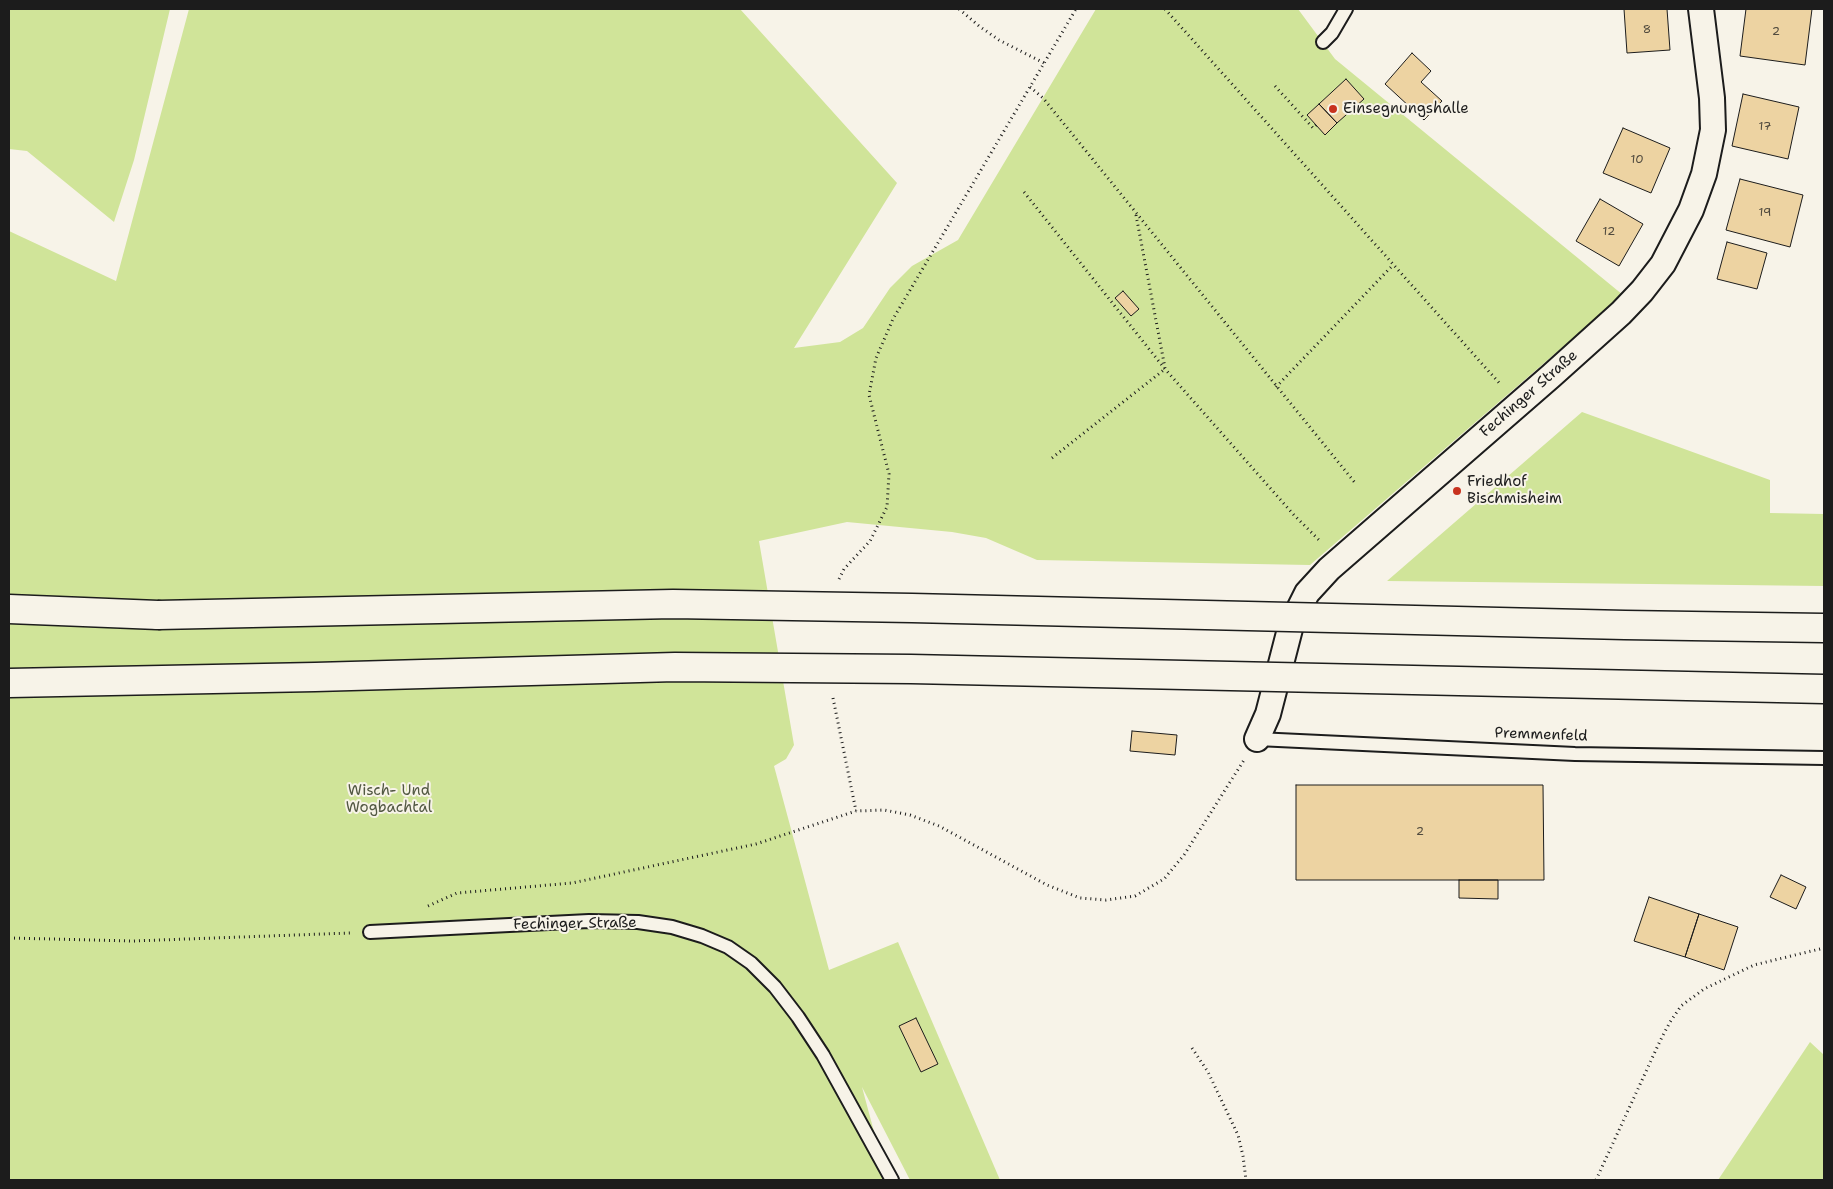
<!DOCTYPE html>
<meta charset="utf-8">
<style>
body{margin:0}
#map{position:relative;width:1833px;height:1189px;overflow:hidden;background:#f7f3e8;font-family:"Shantell Sans",sans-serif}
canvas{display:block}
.frame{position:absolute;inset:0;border:10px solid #1c1c1c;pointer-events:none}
</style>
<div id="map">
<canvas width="1833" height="1189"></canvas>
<div class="frame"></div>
</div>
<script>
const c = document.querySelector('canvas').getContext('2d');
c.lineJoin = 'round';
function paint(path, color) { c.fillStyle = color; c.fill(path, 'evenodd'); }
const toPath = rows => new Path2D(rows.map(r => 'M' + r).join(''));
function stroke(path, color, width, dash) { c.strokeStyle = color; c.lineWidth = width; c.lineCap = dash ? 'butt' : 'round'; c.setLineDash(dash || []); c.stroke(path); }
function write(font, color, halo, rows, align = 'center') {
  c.font = font + ' "Shantell Sans",sans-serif'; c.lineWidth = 4; c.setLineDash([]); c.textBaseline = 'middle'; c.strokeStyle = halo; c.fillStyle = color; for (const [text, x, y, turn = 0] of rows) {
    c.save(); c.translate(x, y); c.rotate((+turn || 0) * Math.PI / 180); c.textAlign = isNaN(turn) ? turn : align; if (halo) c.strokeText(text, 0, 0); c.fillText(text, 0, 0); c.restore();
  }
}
paint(toPath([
 [9,9,170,9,134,160,114,222,27,151,9,149],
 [189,9,740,9,897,183,794,348,840,342,863,328,890,288,912,266,958,240,1096,9,1298,9,1335,59,1623,295,1310,565,1037,560,986,538,952,532,847,522,759,541,794,745,786,759,774,766,829,970,898,942,1000,1180,910,1180,862,1087,887,1180,9,1180,9,231,116,281],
 [1582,412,1770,480,1770,513,1824,514,1824,586,1387,581],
 [1810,1042,1824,1055,1824,1180,1718,1180]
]), '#d0e499');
const building = toPath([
 [1624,9,1667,9,1670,50,1627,53,1624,9],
 [1746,9,1812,9,1805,65,1740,56,1746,9],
 [1412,53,1431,71,1421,82,1442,101,1424,120,1385,84,1412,53],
 [1346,79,1364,99,1337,123,1319,104,1346,79],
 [1743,94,1799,107,1788,159,1732,146,1743,94],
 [1319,104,1337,123,1325,135,1307,115,1319,104],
 [1623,128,1670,148,1651,193,1603,173,1623,128],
 [1740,179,1803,195,1790,247,1726,230,1740,179],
 [1600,199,1643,224,1619,266,1576,241,1600,199],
 [1727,242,1767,253,1757,289,1717,279,1727,242],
 [1123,291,1139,309,1131,316,1115,298,1123,291],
 [1132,731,1177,735,1175,755,1130,751,1132,731],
 [1296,785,1543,785,1544,880,1296,880,1296,785],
 [1781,875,1806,887,1796,909,1770,897,1781,875],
 [1459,880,1498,880,1498,899,1459,898,1459,880],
 [1649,897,1699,914,1685,957,1634,941,1649,897],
 [1699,914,1738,927,1724,970,1685,957,1699,914],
 [916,1018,938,1064,921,1072,899,1026,916,1018]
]);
paint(building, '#edd3a2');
stroke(building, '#1c1c1c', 1);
const service = toPath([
 [1323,42,1332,33,1346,9],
 [1257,739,1575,754,1824,758],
 [370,932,589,921,638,922,672,927,702,936,728,947,751,963,775,987,798,1017,823,1055,892,1180]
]);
const minor = toPath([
 [1257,739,1268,714,1291,625,1307,593,1329,569,1551,376,1621,313,1642,291,1663,264,1691,210,1704,174,1713,130,1712,98,1701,9]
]);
const motorway = toPath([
 [9,609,158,615]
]);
stroke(service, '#1c1c1c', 16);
stroke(minor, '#1c1c1c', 28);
stroke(motorway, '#1c1c1c', 31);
stroke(toPath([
 [959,9,979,26,999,40,1044,63],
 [1165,9,1501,385],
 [1275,86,1313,128,1316,125],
 [1030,87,1043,98,1356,484],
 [1024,192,1165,369,1294,515,1321,542],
 [1136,215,1165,368],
 [1276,387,1393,265],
 [1052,458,1165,369],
 [839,579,844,569,870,541,887,507,889,474,869,395,876,358,893,319,1076,9],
 [833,698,856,811],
 [428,906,457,893,572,883,756,844,856,811,884,810,910,815,939,826,1047,885,1080,898,1106,900,1135,896,1164,879,1184,855,1244,760],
 [9,938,133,941,350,933],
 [1192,1048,1208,1072,1238,1135,1243,1156,1246,1180],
 [1596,1180,1660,1041,1670,1022,1681,1006,1704,989,1754,965,1824,948]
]), '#1c1c1c', 3, [1, 4]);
stroke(service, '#f7f3e8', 12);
stroke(minor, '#f7f3e8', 24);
stroke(motorway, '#f7f3e8', 28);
const motorwayBridge = toPath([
 [158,615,673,604,912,608,1625,625,1824,628],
 [9,683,315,677,675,667,911,669,1824,689]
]);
stroke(motorwayBridge, '#1c1c1c', 31, []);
stroke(motorwayBridge, '#f7f3e8', 28);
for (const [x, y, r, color] of [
 [1333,109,5,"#c8321e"],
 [1457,491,5,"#c8321e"]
]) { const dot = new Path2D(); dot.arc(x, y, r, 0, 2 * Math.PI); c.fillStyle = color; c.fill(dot); stroke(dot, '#f7f3e8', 2); }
write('12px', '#504a3e', null, [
 ["8",1647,30],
 ["2",1776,32],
 ["17",1765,127],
 ["10",1637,160],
 ["19",1765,213],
 ["12",1609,232],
 ["2",1420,832]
]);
write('15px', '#1c1c1c', '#f7f3e8', [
 ["Einsegnungshalle",1343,109],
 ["Friedhof",1467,482],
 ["Bischmisheim",1467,499]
], 'left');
write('15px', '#1c1c1c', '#f7f3e8', [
 ["Fechinger Straße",1529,394,-41],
 ["Premmenfeld",1541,735,2],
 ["Fechinger Straße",575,924,-1]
]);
write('15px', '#525842', '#f7f3e8', [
 ["Wisch- Und",389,791],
 ["Wogbachtal",389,808]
]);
</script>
